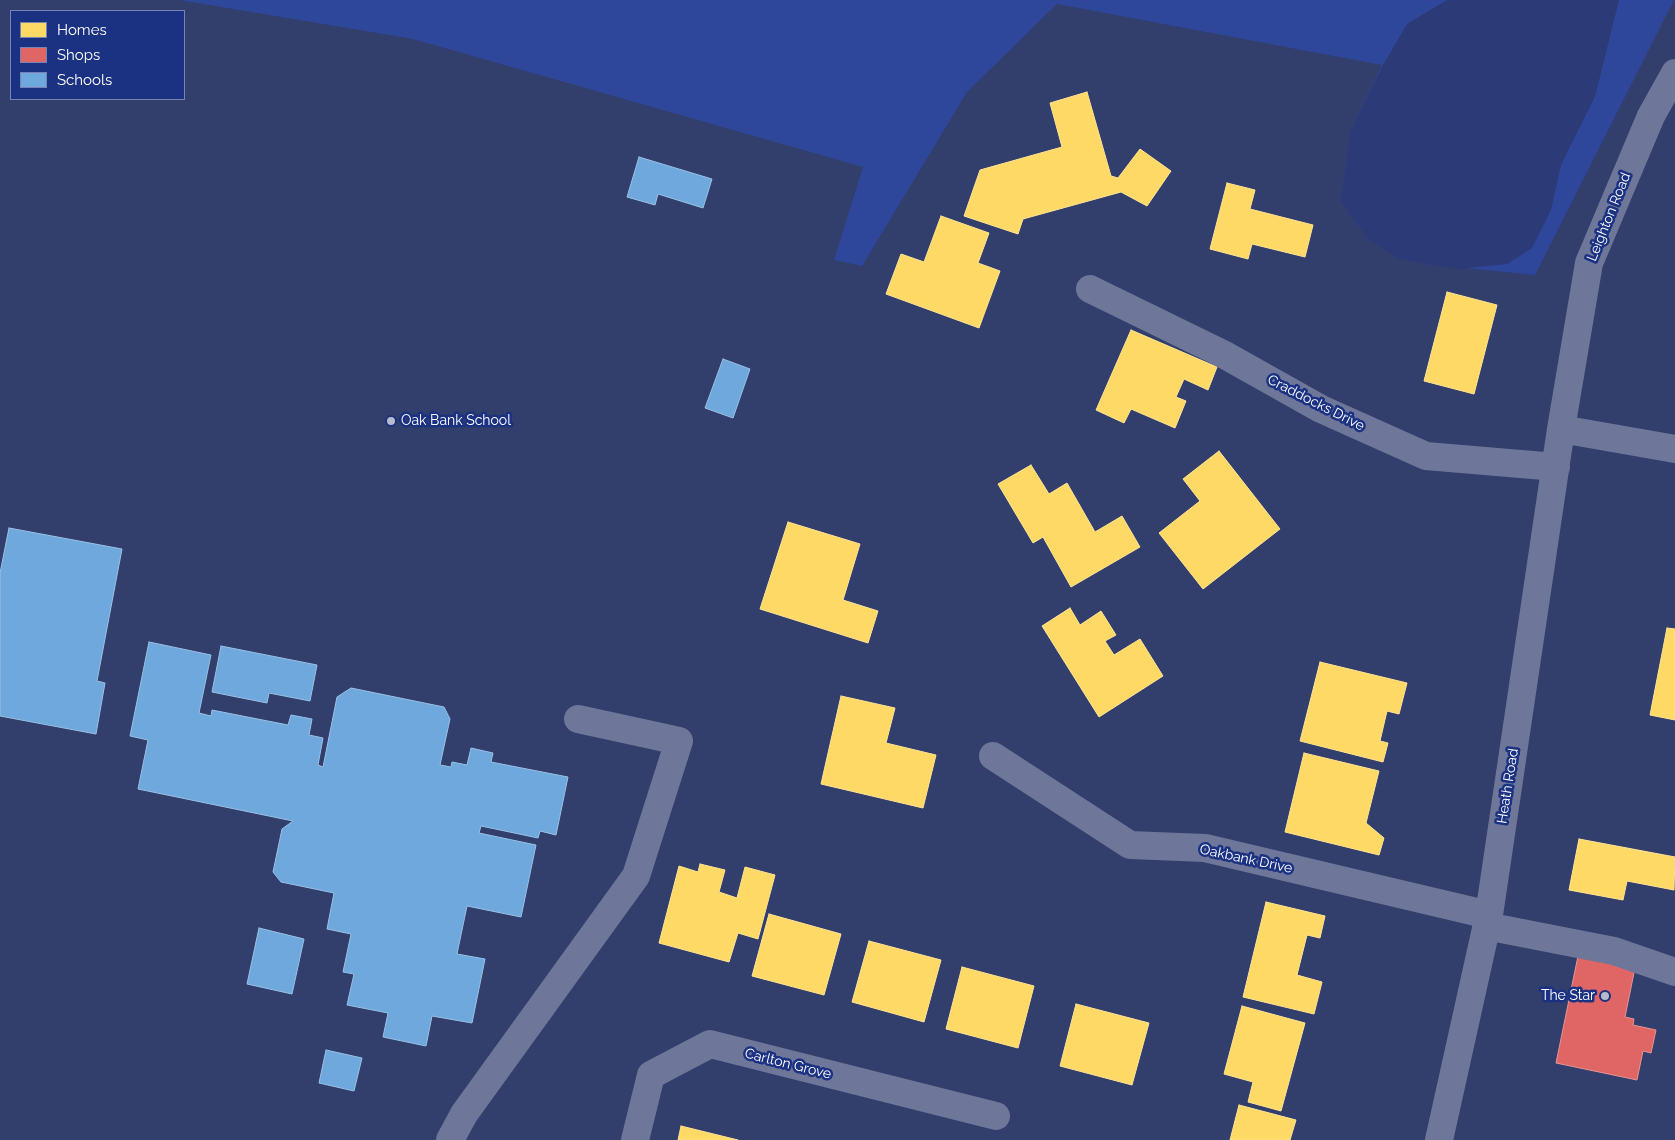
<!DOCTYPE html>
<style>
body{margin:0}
#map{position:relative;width:1675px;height:1140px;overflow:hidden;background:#323e6b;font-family:Raleway,sans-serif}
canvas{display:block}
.legend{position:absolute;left:10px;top:10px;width:175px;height:90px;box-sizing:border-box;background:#1b3182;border:1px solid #7683b4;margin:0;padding:6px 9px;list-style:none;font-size:15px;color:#fff}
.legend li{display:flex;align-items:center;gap:10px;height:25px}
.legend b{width:25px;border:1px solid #7683b4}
</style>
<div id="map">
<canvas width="1675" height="1140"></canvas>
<ul class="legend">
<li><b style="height:14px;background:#ffd966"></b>Homes</li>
<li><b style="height:14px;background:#e06666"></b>Shops</li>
<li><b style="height:14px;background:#6fa8dc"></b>Schools</li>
</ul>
</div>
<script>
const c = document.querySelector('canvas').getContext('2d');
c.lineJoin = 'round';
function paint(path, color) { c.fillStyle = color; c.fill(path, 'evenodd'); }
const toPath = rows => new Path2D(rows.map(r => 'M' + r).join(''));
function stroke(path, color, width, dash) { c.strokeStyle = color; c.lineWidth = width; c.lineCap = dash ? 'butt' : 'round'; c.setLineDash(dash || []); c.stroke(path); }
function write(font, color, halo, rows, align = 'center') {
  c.font = font + ' Raleway,sans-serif'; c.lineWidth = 5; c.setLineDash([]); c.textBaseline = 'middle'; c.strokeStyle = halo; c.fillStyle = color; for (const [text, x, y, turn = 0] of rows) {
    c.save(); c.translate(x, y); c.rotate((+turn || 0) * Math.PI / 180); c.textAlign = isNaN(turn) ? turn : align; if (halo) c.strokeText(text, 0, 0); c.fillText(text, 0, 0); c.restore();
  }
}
paint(toPath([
 [179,0,1674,0,1535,275,1426,264,1397,258,1368,239,1341,201,1350,132,1382,65,1057,4,967,92,862,266,834,260,863,167,413,39]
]), '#2f479a');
paint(toPath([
 [1447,0,1619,0,1595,97,1561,165,1551,210,1532,248,1507,264,1458,269,1426,264,1397,258,1368,239,1341,201,1350,132,1383,65,1407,24]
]), '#2c3b77');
const homes = toPath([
 [1087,92,1111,176,1118,178,1140,149,1171,171,1147,206,1121,192,1023,219,1018,234,964,216,980,170,1062,147,1050,103,1087,92],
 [1227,183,1255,190,1250,209,1313,225,1305,257,1252,244,1248,259,1210,249,1227,183],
 [941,216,989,233,978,263,1000,271,979,328,886,294,901,254,924,262,941,216],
 [1447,292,1497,305,1474,394,1424,381,1447,292],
 [1131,330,1217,367,1208,390,1184,379,1176,397,1186,401,1175,428,1131,409,1124,423,1096,410,1131,330],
 [1219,451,1280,529,1203,589,1159,533,1200,501,1183,479,1219,451],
 [1031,465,1049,494,1067,483,1095,532,1122,516,1140,547,1071,587,1043,537,1033,543,998,484,1031,465],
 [788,522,860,544,843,600,878,611,868,643,760,609,788,522],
 [1070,608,1080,625,1101,611,1116,635,1105,641,1114,655,1140,639,1163,676,1099,717,1042,626,1070,608],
 [1667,628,1675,629,1675,720,1650,715,1667,628],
 [1320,662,1407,683,1399,714,1387,711,1380,741,1388,743,1383,762,1300,741,1320,662],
 [841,696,895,708,886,743,936,755,923,808,821,784,841,696],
 [1304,753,1379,771,1366,823,1384,838,1379,855,1285,832,1304,753],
 [1579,839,1675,857,1674,890,1627,881,1623,900,1569,890,1579,839],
 [700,864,725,870,719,892,737,898,745,867,775,875,758,939,738,933,729,962,659,943,679,866,698,872,700,864],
 [1266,902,1325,916,1320,938,1307,935,1297,975,1322,982,1314,1014,1243,997,1266,902],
 [769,914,841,934,824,995,752,976,769,914],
 [869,941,941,960,924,1022,852,1002,869,941],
 [962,967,1034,986,1018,1048,946,1029,962,967],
 [1076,1004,1149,1023,1132,1085,1060,1066,1076,1004],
 [1242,1006,1305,1023,1281,1111,1248,1102,1253,1082,1224,1074,1242,1006],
 [1239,1105,1296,1120,1290,1140,1230,1140,1239,1105],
 [681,1126,738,1140,678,1140,681,1126]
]);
paint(homes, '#ffd966');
stroke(homes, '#ffe494', 1);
const shops = toPath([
 [1578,956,1635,968,1625,1017,1634,1019,1633,1025,1656,1030,1651,1053,1643,1051,1637,1080,1556,1063,1578,956]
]);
paint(shops, '#e06666');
stroke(shops, '#e99494', 1);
const schools = toPath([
 [639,157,712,179,703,208,658,194,655,205,627,197,639,157],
 [723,359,750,369,733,418,705,408,723,359],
 [9,528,122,549,97,681,105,683,96,734,0,716,0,573,9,528],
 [149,642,211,655,199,713,211,716,212,710,288,725,291,715,312,719,309,735,323,738,318,765,323,767,337,697,351,688,444,707,450,719,440,765,451,767,452,762,467,765,471,748,493,753,491,762,568,777,556,835,540,831,538,838,481,826,479,833,536,845,521,917,467,906,457,954,485,959,472,1023,432,1016,426,1046,383,1037,388,1013,347,1005,354,974,343,972,351,934,327,929,334,893,281,882,273,872,282,829,293,821,138,789,148,740,130,736,149,642],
 [221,646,317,665,310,701,269,693,267,703,212,692,221,646],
 [259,928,304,939,292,994,247,984,259,928],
 [326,1050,362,1058,354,1091,319,1083,326,1050]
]);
paint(schools, '#6fa8dc');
stroke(schools, '#9ac2e6', 1);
stroke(toPath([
 [1090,289,1223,354,1321,409,1426,456,1556,467],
 [1561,429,1675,449],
 [993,756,1130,845,1205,848,1489,915],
 [1486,926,1614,951,1675,972],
 [450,1140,464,1114,636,876,679,741,578,719],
 [635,1140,651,1075,710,1044,996,1116],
 [1439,1140,1489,915,1561,429,1589,263,1651,116,1675,73]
]), '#6e7799', 28);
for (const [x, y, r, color] of [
 [391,421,5,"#b7bbcb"],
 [1605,996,5,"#b7bbcb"]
]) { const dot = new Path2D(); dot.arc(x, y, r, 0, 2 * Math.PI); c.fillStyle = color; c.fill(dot); stroke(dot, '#1b3182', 2); }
write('14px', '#fff', '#1b3182', [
 ["Leighton Road",1609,217,-68],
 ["Craddocks Drive",1316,403,27],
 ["Heath Road",1508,786,-81],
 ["Oakbank Drive",1246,859,12],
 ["Carlton Grove",788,1064,14]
]);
write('14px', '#fff', '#1b3182', [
 ["Oak Bank School",401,421],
 ["The Star",1595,996,"right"]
], 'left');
</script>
